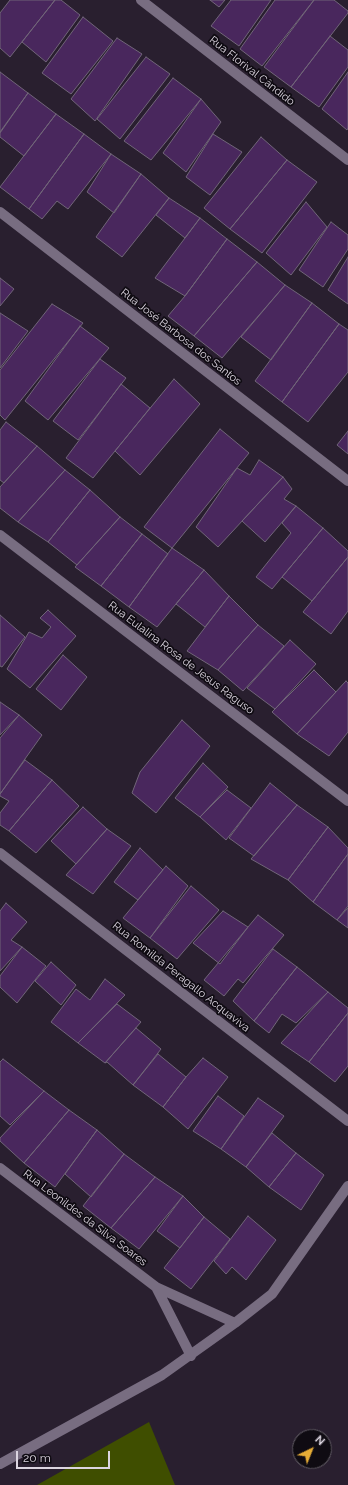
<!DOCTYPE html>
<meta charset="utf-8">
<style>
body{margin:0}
#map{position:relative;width:348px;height:1485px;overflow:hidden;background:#291f2f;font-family:Raleway,sans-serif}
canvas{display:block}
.north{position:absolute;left:292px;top:1429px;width:40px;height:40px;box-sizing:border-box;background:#0f0b12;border:1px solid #615c64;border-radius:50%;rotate:43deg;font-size:11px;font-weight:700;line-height:16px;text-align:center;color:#dcd5e0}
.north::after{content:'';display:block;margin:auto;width:14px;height:18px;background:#e6ac36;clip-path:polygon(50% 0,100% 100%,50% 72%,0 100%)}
.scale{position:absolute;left:16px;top:1451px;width:94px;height:18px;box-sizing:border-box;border:2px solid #dcd5e0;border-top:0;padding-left:5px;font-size:12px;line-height:14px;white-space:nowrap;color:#dcd5e0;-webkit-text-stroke:3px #0f0b12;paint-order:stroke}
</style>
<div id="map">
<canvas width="348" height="1485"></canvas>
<div class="north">N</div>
<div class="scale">20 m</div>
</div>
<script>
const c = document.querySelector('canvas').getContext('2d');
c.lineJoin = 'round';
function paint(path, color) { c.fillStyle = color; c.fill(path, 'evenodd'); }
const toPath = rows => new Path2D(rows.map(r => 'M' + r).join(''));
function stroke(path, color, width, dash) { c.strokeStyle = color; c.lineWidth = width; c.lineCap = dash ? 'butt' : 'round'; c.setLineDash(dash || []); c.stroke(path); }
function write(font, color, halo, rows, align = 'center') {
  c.font = font + ' Raleway,sans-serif'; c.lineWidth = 3.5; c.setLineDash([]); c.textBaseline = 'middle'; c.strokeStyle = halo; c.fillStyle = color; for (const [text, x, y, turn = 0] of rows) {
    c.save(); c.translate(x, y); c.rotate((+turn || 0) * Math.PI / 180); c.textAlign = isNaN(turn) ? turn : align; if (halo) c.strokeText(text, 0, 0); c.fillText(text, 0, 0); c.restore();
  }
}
paint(toPath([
 [149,1422,175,1485,37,1485]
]), '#3f4e00');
const building = toPath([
 [10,0,55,0,10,57,0,48,0,13,10,0],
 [55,0,61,0,80,15,46,62,22,42,55,0],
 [210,0,225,0,219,7,210,0],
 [231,0,271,0,239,46,211,26,231,0],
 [275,0,314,0,262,66,240,49,275,0],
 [314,0,334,0,348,11,348,13,291,87,264,67,314,0],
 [83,17,113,41,71,94,42,73,83,17],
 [330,36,348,50,348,67,319,107,291,87,330,36],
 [117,38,142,54,95,121,71,99,117,38],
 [146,57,170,74,120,139,97,119,146,57],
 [0,72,28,93,0,132,0,72],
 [348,72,348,128,347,130,322,109,348,72],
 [173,78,201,99,151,160,124,141,173,78],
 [28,93,56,114,24,156,0,137,0,133,28,93],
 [201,99,221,122,186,172,163,153,201,99],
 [56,114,84,134,29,209,0,187,56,114],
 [84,134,111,154,68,209,57,201,42,219,29,209,84,134],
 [213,134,242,152,210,195,186,177,213,134],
 [261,137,287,160,230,229,204,208,261,137],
 [111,154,141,174,114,213,87,192,111,154],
 [287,160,317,182,262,253,230,229,287,160],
 [141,174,169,198,122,257,96,237,141,174],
 [169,198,200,218,185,238,156,215,169,198],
 [306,202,327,227,291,275,266,253,306,202],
 [200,218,227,239,185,296,155,278,200,218],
 [331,222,348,235,348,249,323,287,299,270,331,222],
 [227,239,257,262,194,336,168,316,185,296,227,239],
 [348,257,348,304,328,290,348,257],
 [257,262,285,285,222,358,194,336,257,262],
 [0,278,14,289,0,306,0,278],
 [285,285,312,303,271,360,241,337,285,285],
 [312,303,339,324,282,402,255,381,312,303],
 [52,304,83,323,5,420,0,415,0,370,52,304],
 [0,313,28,331,0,368,0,313],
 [339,324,348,330,348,372,308,422,282,402,339,324],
 [80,326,109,348,48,420,25,401,80,326],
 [100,359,126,378,78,440,53,421,100,359],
 [174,379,200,404,140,475,115,451,174,379],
 [121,384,150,408,93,478,66,458,121,384],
 [6,422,37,446,4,483,0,480,0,430,6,422],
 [220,429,249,453,172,548,144,527,220,429],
 [348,431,348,454,337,445,348,431],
 [37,446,65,470,18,522,0,508,0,487,37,446],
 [259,460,283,477,218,547,196,527,237,468,250,475,259,460],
 [65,470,90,490,48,542,18,522,65,470],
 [283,477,292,489,284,499,296,506,265,542,242,521,283,477],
 [90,490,120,517,77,565,48,542,90,490],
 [296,506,323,528,272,589,256,577,291,533,282,523,296,506],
 [120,517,142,534,101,586,75,567,120,517],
 [323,528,348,551,348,557,312,601,282,577,323,528],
 [142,534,168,554,129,607,101,586,142,534],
 [172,548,204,570,157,627,129,607,172,548],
 [348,557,348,611,331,634,303,612,348,557],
 [204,570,229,596,205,627,176,604,204,570],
 [229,596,258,625,218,670,187,651,229,596],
 [48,610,76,636,30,688,7,669,29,632,42,638,51,627,40,618,48,610],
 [0,615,25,637,2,667,0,666,0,615],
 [258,625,284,646,243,691,218,670,258,625],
 [290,640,316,664,275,709,247,688,290,640],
 [63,655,87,677,61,710,36,689,63,655],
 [314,670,336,692,297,734,272,712,314,670],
 [346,681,348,683,348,732,329,756,297,734,346,681],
 [0,702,19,715,0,735,0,702],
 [19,715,42,735,0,794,0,738,19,715],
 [182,720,210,746,156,813,132,793,140,772,182,720],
 [25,760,52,780,9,831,0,825,0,813,9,801,0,796,0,794,25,760],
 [203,763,228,787,200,817,175,798,203,763],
 [52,780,79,806,36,853,9,831,52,780],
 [270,783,297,805,254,856,229,838,270,783],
 [227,790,251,808,226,840,200,817,227,790],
 [297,805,328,827,288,880,251,859,297,805],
 [83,807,107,829,76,864,51,841,83,807],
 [328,827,348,848,348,854,313,902,288,880,328,827],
 [107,829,131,846,93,894,66,875,107,829],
 [140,848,163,870,138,900,114,882,140,848],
 [348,854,348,906,337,920,313,902,348,854],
 [166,866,188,886,150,938,123,918,166,866],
 [191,886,219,910,177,959,150,938,191,886],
 [6,903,27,922,11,940,22,947,0,971,0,911,6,903],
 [348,908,348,928,337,920,348,908],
 [223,911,248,927,220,964,193,943,223,911],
 [258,915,284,935,243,983,238,979,224,996,204,980,258,915],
 [22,947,46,966,17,1003,0,987,0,976,22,947],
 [273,949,297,967,254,1021,233,1001,273,949],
 [51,962,76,985,61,1005,35,981,51,962],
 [297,967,328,992,296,1023,282,1014,269,1033,254,1021,297,967],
 [105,979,125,995,78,1043,51,1022,76,989,90,1000,105,979],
 [328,992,348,1008,348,1013,309,1062,281,1043,328,992],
 [117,1004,141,1022,105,1063,78,1043,117,1004],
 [348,1013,348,1066,335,1082,309,1062,348,1013],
 [136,1028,161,1049,133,1085,107,1062,105,1063,136,1028],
 [158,1054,186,1077,163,1107,133,1085,158,1054],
 [203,1058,228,1077,188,1129,163,1107,186,1077,203,1058],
 [3,1059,44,1091,10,1125,0,1116,0,1062,3,1059],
 [44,1091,69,1110,24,1163,0,1141,0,1138,44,1091],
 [218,1096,244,1116,221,1149,193,1131,218,1096],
 [258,1098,284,1116,246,1167,221,1149,258,1098],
 [69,1110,97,1130,55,1187,24,1163,69,1110],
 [97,1130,124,1154,91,1197,65,1174,97,1130],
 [272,1133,296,1153,269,1187,246,1167,272,1133],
 [296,1153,324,1175,301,1210,269,1187,296,1153],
 [124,1154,155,1177,111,1228,83,1206,124,1154],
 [155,1177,183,1196,139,1249,111,1228,155,1177],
 [183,1196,204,1217,180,1248,157,1231,183,1196],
 [248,1216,276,1240,246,1280,232,1267,226,1274,214,1261,248,1216],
 [204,1217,230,1239,191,1289,164,1268,204,1217]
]);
paint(building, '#49275d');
stroke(building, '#716579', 1);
stroke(toPath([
 [141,0,348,160],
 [0,212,348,481],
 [0,535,348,801],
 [0,853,348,1121],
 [0,1168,156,1287],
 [191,1356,156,1287,235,1323],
 [0,1464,162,1375,235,1323,272,1294,348,1186]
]), '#786d81', 10);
write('11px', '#dcd5e0', '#0f0b12', [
 ["Rua Florival Cândido",252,71,38],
 ["Rua José Barbosa dos Santos",181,337,38],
 ["Rua Eulalina Rosa de Jesus Raguso",181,658,37],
 ["Rua Romilda Peragallo Acquaviva",181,977,38],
 ["Rua Leonildes da Silva Soares",85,1218,37]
]);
</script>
